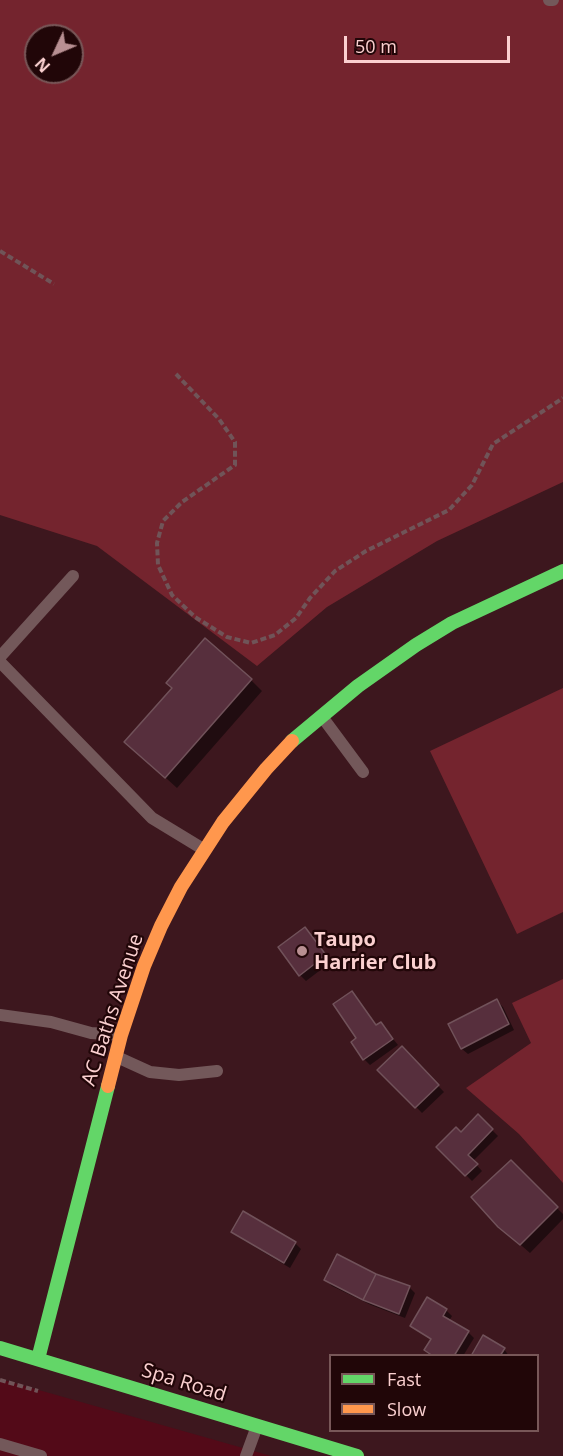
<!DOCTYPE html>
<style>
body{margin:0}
#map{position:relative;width:563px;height:1456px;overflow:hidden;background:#3d171e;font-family:"Open Sans",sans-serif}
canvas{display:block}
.legend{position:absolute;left:329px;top:1354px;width:210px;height:78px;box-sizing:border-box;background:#210608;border:2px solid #785758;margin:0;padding:8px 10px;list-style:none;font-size:18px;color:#fbd0d0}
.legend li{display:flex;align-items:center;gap:12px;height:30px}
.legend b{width:30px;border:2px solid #785758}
.north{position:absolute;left:24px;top:24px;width:60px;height:60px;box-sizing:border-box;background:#210608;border:2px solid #785758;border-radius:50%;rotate:226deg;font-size:16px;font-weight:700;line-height:24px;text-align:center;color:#fbd0d0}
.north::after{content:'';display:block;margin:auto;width:21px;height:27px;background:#b88f92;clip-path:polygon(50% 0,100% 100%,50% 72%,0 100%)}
.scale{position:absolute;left:344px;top:36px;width:166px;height:27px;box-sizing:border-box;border:3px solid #fbd0d0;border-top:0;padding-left:8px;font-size:18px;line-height:21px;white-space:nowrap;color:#fbd0d0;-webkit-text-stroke:4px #210608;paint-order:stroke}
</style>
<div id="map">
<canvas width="563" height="1456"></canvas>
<ul class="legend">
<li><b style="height:8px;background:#63d668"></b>Fast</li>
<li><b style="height:8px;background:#ff974d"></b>Slow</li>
</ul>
<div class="north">N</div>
<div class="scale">50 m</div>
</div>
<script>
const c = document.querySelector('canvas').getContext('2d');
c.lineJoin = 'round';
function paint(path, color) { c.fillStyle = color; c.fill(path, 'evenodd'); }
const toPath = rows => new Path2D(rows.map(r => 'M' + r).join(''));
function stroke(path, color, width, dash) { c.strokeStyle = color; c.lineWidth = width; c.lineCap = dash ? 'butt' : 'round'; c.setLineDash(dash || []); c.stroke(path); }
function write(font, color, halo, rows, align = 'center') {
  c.font = font + ' "Open Sans",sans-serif'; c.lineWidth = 4.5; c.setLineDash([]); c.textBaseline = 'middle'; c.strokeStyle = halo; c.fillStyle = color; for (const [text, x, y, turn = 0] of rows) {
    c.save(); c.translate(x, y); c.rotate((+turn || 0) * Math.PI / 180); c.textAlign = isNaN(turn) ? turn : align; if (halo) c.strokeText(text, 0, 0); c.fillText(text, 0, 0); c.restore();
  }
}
paint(toPath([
 [0,1379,271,1456,0,1456]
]), '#530a18');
paint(toPath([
 [0,0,563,0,563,482,437,541,327,607,257,666,97,546,0,515],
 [36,36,72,36,72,72,36,72],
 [563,688,563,912,517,934,430,751],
 [563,979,563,1183,519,1134,466,1088,531,1043,512,1003]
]), '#74242e');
paint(toPath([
 [251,680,262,691,177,788,126,742],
 [305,929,331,962,306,981,300,975],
 [352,993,377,1026,381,1024,398,1045,370,1065,364,1059,359,1039],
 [497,1001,503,1007,514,1030,468,1054,462,1049,450,1024],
 [402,1048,444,1092,422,1113,380,1070],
 [478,1116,498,1136,473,1161,482,1171,472,1181,438,1147,461,1134],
 [510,1162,563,1214,563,1219,530,1253,499,1226],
 [232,1232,295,1243,301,1249,290,1268,238,1237],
 [375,1275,409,1287,415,1293,405,1318,371,1305,332,1286,326,1280],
 [446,1310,452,1316,449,1321,468,1332,474,1338,463,1356,432,1356,426,1350,432,1340,412,1326],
 [504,1349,509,1356,472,1356]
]), '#0007');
const building = toPath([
 [205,638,252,679,165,778,124,742,172,688,166,683,205,638],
 [305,927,326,955,299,976,278,947,305,927],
 [352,991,376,1025,381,1022,393,1039,363,1060,351,1042,356,1038,333,1004,352,991],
 [497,999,509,1024,461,1049,448,1024,497,999],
 [402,1046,439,1085,415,1108,377,1070,402,1046],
 [478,1114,493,1129,468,1155,478,1164,465,1176,436,1147,456,1127,461,1132,478,1114],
 [511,1160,558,1207,520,1245,498,1227,471,1197,511,1160],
 [243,1211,296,1242,284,1263,231,1232,243,1211],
 [337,1254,376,1274,363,1300,324,1280,337,1254],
 [376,1274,410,1286,399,1314,363,1300,376,1274],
 [427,1297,447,1309,443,1316,469,1331,454,1356,433,1356,424,1350,431,1339,410,1326,427,1297],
 [483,1335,505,1348,500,1356,471,1356,483,1335]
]);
paint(building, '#572f3d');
stroke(building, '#71525a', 1.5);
stroke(toPath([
 [0,251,54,284],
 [176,374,219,419,235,442,235,465,182,502,163,521,157,543,158,565,172,595,195,617,227,637,251,643,275,635,296,618,310,598,335,571,366,551,449,510,472,485,493,444,563,398],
 [0,1380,38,1391]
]), '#705458', 4, [6, 3]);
stroke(toPath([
 [549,0,553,0],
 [0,657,73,576],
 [0,662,152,818,203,849],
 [323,718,363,772],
 [0,1015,51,1022,91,1033,120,1035],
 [117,1057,150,1072,179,1075,217,1071],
 [0,1444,41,1456],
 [246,1456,257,1426]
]), '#73585a', 12);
stroke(toPath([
 [292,741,358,686,416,645,452,623,563,571],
 [0,1348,357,1456],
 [38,1359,108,1086]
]), '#63d668', 14);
stroke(toPath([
 [108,1086,121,1035,144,966,161,926,181,887,223,822,266,769,292,741]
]), '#ff974d', 14);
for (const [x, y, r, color] of [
 [302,951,6,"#b88f92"]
]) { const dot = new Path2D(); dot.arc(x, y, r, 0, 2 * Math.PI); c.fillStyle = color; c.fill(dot); stroke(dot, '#210608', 2); }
write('bold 20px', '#fbd0d0', '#210608', [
 ["Taupo",314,940],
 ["Harrier Club",314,963]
], 'left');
write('20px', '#fbd0d0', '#210608', [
 ["AC Baths Avenue",113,1010,-72],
 ["Spa Road",184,1383,17]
]);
</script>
